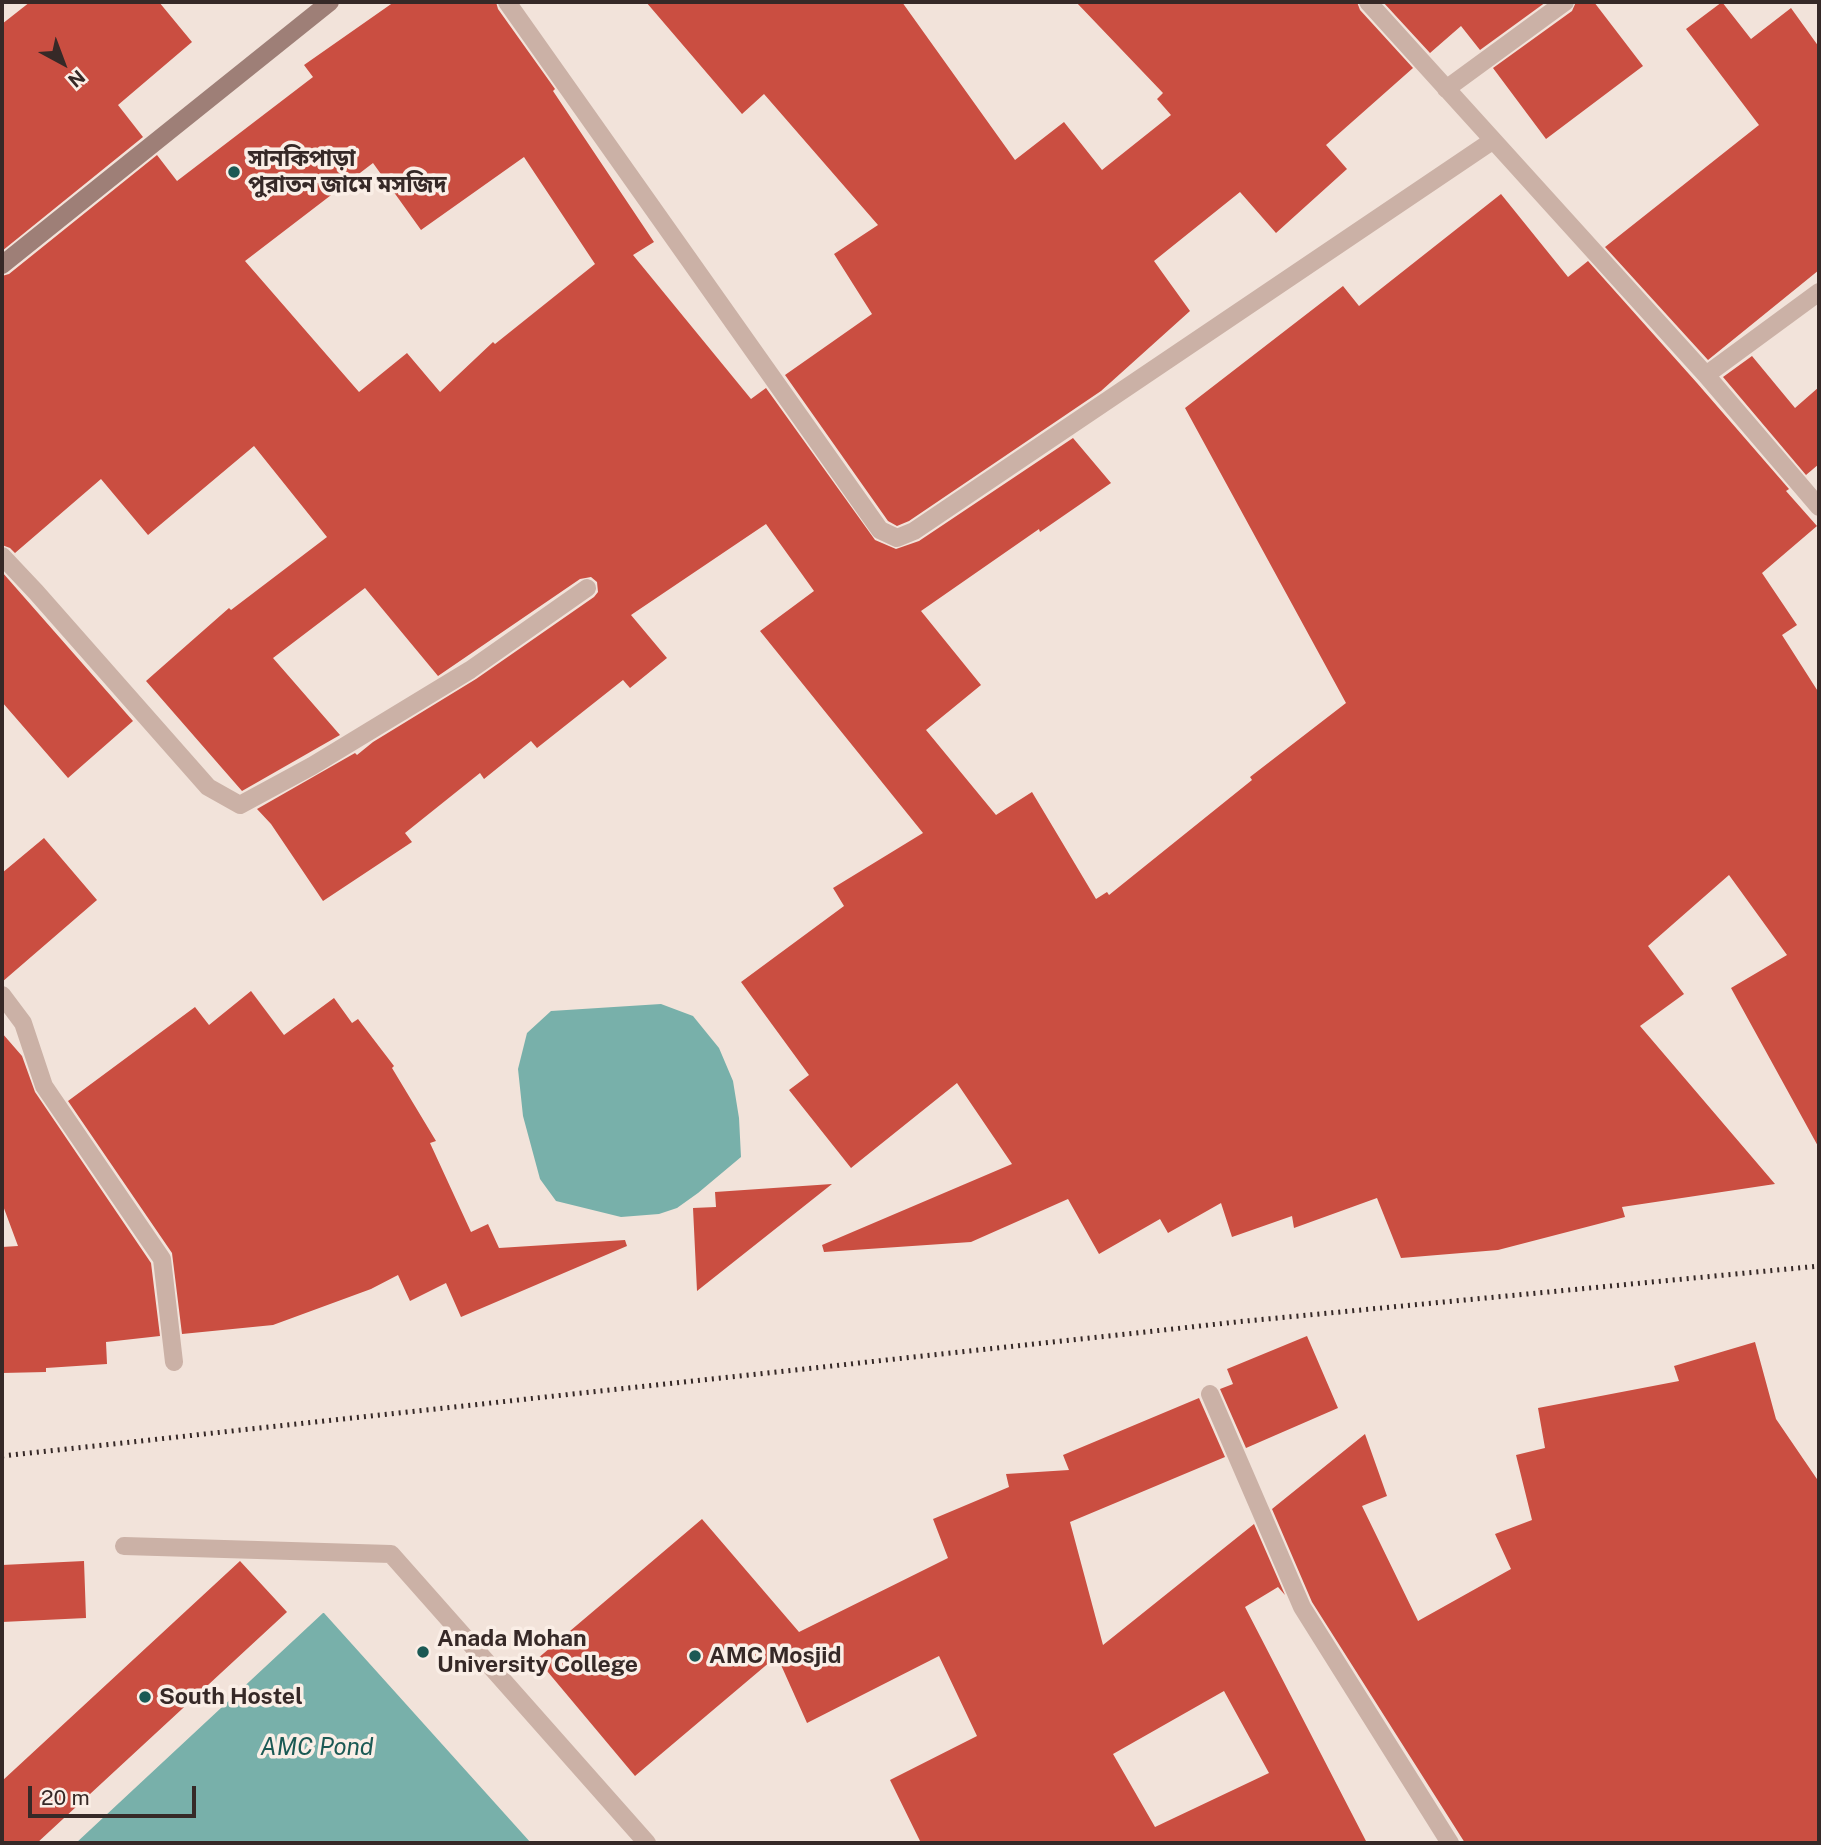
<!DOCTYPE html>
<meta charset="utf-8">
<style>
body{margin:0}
#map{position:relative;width:1821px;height:1845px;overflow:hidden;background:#f2e3da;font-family:"Public Sans",sans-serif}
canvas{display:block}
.frame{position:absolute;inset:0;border:4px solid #362927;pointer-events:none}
.north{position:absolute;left:28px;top:28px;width:70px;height:70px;-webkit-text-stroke:5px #faeee6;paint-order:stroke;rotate:139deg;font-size:19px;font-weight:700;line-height:28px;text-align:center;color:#362927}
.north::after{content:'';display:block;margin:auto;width:24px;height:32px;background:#362927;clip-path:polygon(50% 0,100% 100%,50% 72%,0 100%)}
.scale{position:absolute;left:28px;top:1786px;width:168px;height:32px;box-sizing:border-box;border:4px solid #362927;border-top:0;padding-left:9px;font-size:21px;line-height:24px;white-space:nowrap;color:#362927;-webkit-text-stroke:5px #faeee6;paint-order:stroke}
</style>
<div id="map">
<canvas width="1821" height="1845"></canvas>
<div class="frame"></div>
<div class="north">N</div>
<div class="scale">20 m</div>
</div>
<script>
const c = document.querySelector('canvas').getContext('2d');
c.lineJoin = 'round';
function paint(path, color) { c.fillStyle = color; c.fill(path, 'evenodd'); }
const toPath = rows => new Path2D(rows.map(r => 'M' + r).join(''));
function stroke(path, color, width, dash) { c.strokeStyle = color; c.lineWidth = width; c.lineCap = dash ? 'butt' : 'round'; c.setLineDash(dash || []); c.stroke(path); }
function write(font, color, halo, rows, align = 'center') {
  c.font = font + ' "Public Sans","Noto Sans Bengali",sans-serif'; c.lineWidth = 7; c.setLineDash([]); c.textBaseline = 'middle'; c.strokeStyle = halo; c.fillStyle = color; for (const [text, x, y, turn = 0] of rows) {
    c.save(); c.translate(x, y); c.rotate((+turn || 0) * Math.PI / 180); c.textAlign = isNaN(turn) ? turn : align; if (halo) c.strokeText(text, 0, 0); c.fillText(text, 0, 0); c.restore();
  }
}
paint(toPath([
 [661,1004,693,1016,719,1048,733,1081,739,1118,741,1157,698,1193,677,1208,659,1214,621,1217,556,1201,540,1179,523,1116,518,1069,527,1033,551,1011],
 [324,1613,531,1843,76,1843,323,1613]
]), '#78b0aa');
paint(toPath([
 [30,2,159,2,192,42,118,105,143,137,2,251,2,24],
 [394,2,496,2,498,9,555,89,553,91,654,242,633,255,751,399,766,388,875,540,896,549,919,541,1073,438,1111,483,1040,532,1039,529,921,611,981,685,926,730,996,815,1032,792,1096,899,1107,892,1109,895,1252,780,1250,777,1346,703,1185,408,1343,286,1359,306,1501,194,1568,277,1588,261,1697,383,1789,489,1786,491,1817,526,1762,573,1797,625,1782,635,1819,693,1819,1148,1731,988,1787,955,1729,875,1648,946,1684,994,1640,1026,1775,1184,1622,1207,1625,1217,1498,1250,1401,1258,1377,1198,1294,1228,1292,1216,1232,1237,1221,1203,1168,1233,1160,1219,1099,1254,1068,1199,971,1242,824,1252,822,1245,1012,1164,957,1083,851,1168,789,1090,809,1075,741,982,844,906,833,888,923,833,760,631,814,591,766,524,631,615,667,658,630,688,623,680,537,748,531,741,484,779,480,773,405,833,412,842,323,901,271,824,257,809,355,753,357,755,373,742,476,679,594,597,598,592,597,582,591,577,580,579,438,676,365,588,273,658,340,735,242,791,146,681,229,608,231,610,327,537,254,446,148,535,101,479,15,553,10,548,2,545,2,276,9,274,157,155,177,181,313,77,304,65],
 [524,157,595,264,495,344,493,342,440,392,407,353,359,392,245,261,373,163,421,230],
 [646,2,902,2,1015,160,1064,122,1102,170,1171,115,1157,99,1163,93,1076,2,1357,2,1360,10,1413,68,1326,145,1347,169,1276,233,1240,192,1154,261,1190,311,1101,391,909,521,897,526,888,521,785,375,872,314,834,254,878,225,764,94,742,114],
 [1383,2,1546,2,1480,50,1461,26,1430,53],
 [1576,2,1594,2,1643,66,1546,139,1493,68,1572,11],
 [1722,2,1751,39,1791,8,1819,47,1819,270,1708,360,1605,247,1759,125,1686,29],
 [1752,356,1795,408,1819,387,1819,464,1806,475,1723,377],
 [2,572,133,721,68,778,2,702],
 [44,838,97,900,2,982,2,873],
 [251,991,284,1035,334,998,352,1023,358,1019,394,1066,392,1068,436,1141,430,1143,471,1232,488,1224,499,1248,625,1240,627,1246,461,1317,446,1283,410,1301,398,1275,371,1289,273,1325,182,1334,172,1253,68,1101,195,1007,209,1025],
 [2,1033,22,1056,35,1092,151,1263,160,1336,106,1342,107,1364,46,1368,46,1372,2,1373,2,1247,18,1246,2,1203],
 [832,1184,697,1291,693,1208,716,1207,715,1192],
 [1307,1336,1338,1408,1246,1448,1220,1389,1233,1384,1227,1369],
 [1755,1342,1776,1419,1819,1482,1819,1843,1465,1843,1312,1602,1272,1509,1365,1434,1387,1496,1362,1506,1418,1621,1511,1569,1495,1534,1532,1520,1516,1455,1545,1448,1538,1408,1679,1381,1674,1366],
 [1199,1398,1225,1457,1070,1522,1103,1645,1254,1524,1285,1595,1278,1587,1245,1607,1367,1843,921,1843,890,1780,977,1736,939,1656,807,1723,777,1656,635,1776,537,1659,702,1519,799,1632,948,1558,933,1519,1009,1487,1006,1474,1069,1470,1063,1455],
 [1224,1691,1269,1773,1155,1827,1113,1754],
 [84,1561,86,1618,2,1622,2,1565],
 [240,1561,287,1612,37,1843,2,1843,2,1781]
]), '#ca4e41');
stroke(toPath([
 [124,1546,391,1554,647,1843]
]), '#cbb1a6', 18);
stroke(toPath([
 [507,2,880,530,897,538,914,531,1492,141],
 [1368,2,1706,375,1819,292],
 [1446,89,1565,2],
 [1706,375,1819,507],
 [2,556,36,592,208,787,240,805,312,766,470,670,587,588],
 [2,995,23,1023,44,1086,162,1259,174,1362],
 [1210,1394,1302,1607,1450,1843]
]), '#cbb1a6', 18);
stroke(toPath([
 [2,265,330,2]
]), '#9e7f77', 18);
stroke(toPath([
 [2,1456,1246,1321,1819,1266]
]), '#362927', 5, [2, 5]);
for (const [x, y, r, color] of [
 [234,172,7,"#1b5954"],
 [423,1652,7,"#1b5954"],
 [695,1656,7,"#1b5954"],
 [145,1697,7,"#1b5954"]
]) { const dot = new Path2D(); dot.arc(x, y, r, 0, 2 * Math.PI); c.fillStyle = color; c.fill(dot); stroke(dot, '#faeee6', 2.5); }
write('bold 23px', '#362927', '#faeee6', [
 ["সানকিপাড়া",248,159],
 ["পুরাতন জামে মসজিদ",248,185],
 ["Anada Mohan",437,1639],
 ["University College",437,1665],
 ["AMC Mosjid",709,1656],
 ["South Hostel",159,1697]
], 'left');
write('italic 24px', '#1b5954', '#faeee6', [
 ["AMC Pond",317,1748]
]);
</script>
